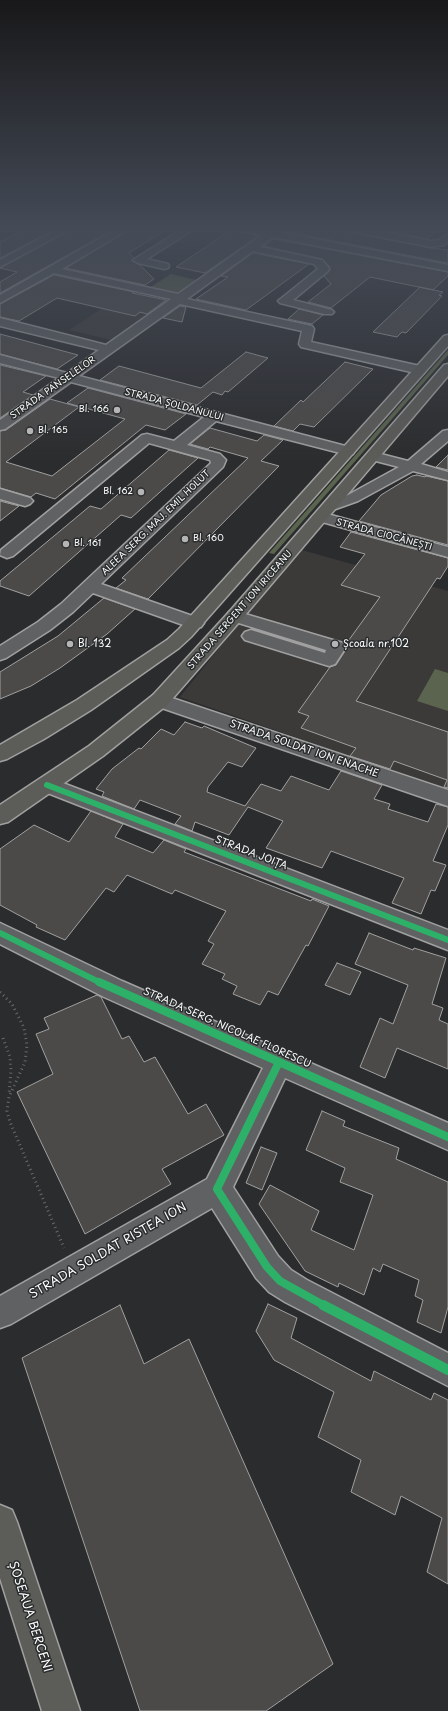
<!DOCTYPE html>
<meta charset="utf-8">
<style>
body{margin:0}
canvas{display:block;background:#2b2c2d}
</style>
<canvas width="448" height="1711"></canvas>
<script>
const c = document.querySelector('canvas').getContext('2d');
c.lineJoin = 'round';
function paint(path, color) { c.fillStyle = color; c.fill(path, 'evenodd'); }
const toPath = rows => new Path2D(rows.map(r => 'M' + r).join(''));
function stroke(path, color, width, dash) { c.strokeStyle = color; c.lineWidth = width; c.lineCap = dash ? 'butt' : 'round'; c.setLineDash(dash || []); c.stroke(path); }
function write(font, color, halo, rows, align = 'center') {
  c.font = font + ' "Playpen Sans",sans-serif'; c.lineWidth = 3; c.setLineDash([]); c.textBaseline = 'middle'; c.strokeStyle = halo; c.fillStyle = color; for (const [text, x, y, turn = 0] of rows) {
    c.save(); c.translate(x, y); c.rotate((+turn || 0) * Math.PI / 180); c.textAlign = isNaN(turn) ? turn : align; if (halo) c.strokeText(text, 0, 0); c.fillText(text, 0, 0); c.restore();
  }
}
paint(toPath([
 [129,291,169,300,111,340,69,330],
 [298,549,448,591,448,790,180,697]
]), '#3c3a38');
paint(toPath([
 [171,274,196,280,175,294,149,288],
 [448,350,448,355,274,554,269,553],
 [435,669,448,673,448,711,417,701]
]), '#5b644e');
const building = toPath([
 [31,226,61,226,0,258,0,242,31,226],
 [77,226,119,226,0,293,0,282,17,272,0,268,77,226],
 [135,226,172,226,129,253,134,258,132,260,132,261,140,265,154,279,145,285,66,268,135,226],
 [288,226,343,226,344,230,349,232,431,248,448,250,448,263,283,231,288,226],
 [361,226,442,226,427,239,361,226],
 [231,230,258,236,205,273,176,267,231,230],
 [273,239,448,272,448,276,433,290,370,277,331,308,308,302,331,284,324,276,330,270,329,266,322,259,264,246,273,239],
 [253,253,309,264,246,310,196,299,228,277,221,276,253,253],
 [54,275,134,292,132,293,166,300,147,314,140,312,135,316,57,298,19,321,0,317,0,304,54,275],
 [420,287,443,292,439,295,442,296,406,333,402,332,397,337,373,332,420,287],
 [180,306,186,307,182,322,163,318,180,306],
 [299,309,323,315,312,324,288,319,299,309],
 [0,334,78,355,57,369,0,354,0,334],
 [246,352,268,358,228,392,225,391,222,395,213,392,197,405,100,380,119,366,201,388,246,352],
 [345,362,373,369,314,427,300,424,293,431,274,426,301,400,303,402,345,362],
 [0,365,46,376,23,392,33,395,0,418,0,365],
 [88,388,186,414,165,430,146,425,55,499,36,493,31,497,0,488,0,431,6,430,50,399,79,407,6,462,52,476,125,419,67,403,88,388],
 [210,428,257,441,264,435,283,440,261,461,279,466,148,599,116,588,126,580,122,578,248,458,210,447,208,449,190,444,210,428],
 [169,450,198,458,131,518,121,515,29,596,0,586,0,581,90,506,101,509,169,450],
 [448,455,448,470,436,467,448,455],
 [417,475,425,477,426,476,448,481,448,545,359,521,381,495,412,476,417,475],
 [0,501,19,506,0,521,0,501],
 [351,532,448,558,448,566,440,579,437,578,356,701,448,732,448,788,444,787,447,780,394,761,390,769,350,756,356,748,301,728,309,716,298,712,330,667,336,665,347,648,346,644,380,597,341,585,365,554,340,547,351,532],
 [104,598,135,609,107,634,60,668,31,686,0,699,0,672,58,636,104,598],
 [185,722,202,728,204,726,256,748,242,767,228,762,208,787,207,792,245,806,261,784,281,791,291,776,329,790,341,771,382,785,374,799,390,804,388,809,428,822,436,804,448,807,448,825,433,861,446,865,435,891,431,890,421,914,392,903,404,878,331,851,322,868,266,848,283,821,248,807,229,835,195,822,192,831,175,824,181,816,140,800,134,809,102,796,104,792,96,789,112,769,139,748,141,749,161,729,174,735,185,722],
 [91,811,123,824,115,837,153,853,164,840,186,849,184,852,311,901,312,899,329,906,308,946,306,945,278,995,268,991,260,1005,233,994,237,986,222,979,225,974,202,964,214,944,208,941,226,911,175,890,172,894,127,875,114,892,106,888,65,940,36,927,37,925,0,905,0,849,34,825,69,842,91,811],
 [369,933,413,950,414,948,446,958,432,1004,443,1008,439,1020,448,1024,448,1069,397,1048,385,1078,360,1067,380,1018,393,1024,408,985,355,964,369,933],
 [337,963,361,972,350,995,325,985,337,963],
 [97,995,101,997,122,1039,129,1036,144,1062,155,1057,188,1114,206,1104,224,1135,162,1169,171,1184,85,1234,17,1092,53,1074,36,1034,49,1029,44,1018,97,995],
 [322,1111,345,1121,343,1126,399,1148,396,1159,448,1182,448,1307,441,1333,417,1322,423,1300,415,1296,419,1280,383,1264,380,1272,373,1268,364,1295,339,1283,338,1287,305,1271,259,1204,270,1185,319,1211,311,1230,354,1250,373,1195,340,1182,345,1168,306,1150,322,1111],
 [261,1147,277,1153,262,1190,246,1183,261,1147],
 [268,1304,297,1318,291,1338,371,1381,374,1371,431,1400,434,1393,448,1400,448,1584,427,1572,442,1518,401,1496,395,1515,351,1492,361,1460,318,1437,334,1392,274,1360,256,1331,268,1304],
 [120,1305,144,1364,189,1339,333,1664,266,1711,140,1711,22,1358,120,1305]
]);
paint(building, '#4c4a48');
stroke(building, '#a0a0a0', 1);
const minor = toPath([
 [64,226,76,226,0,267,0,260,64,226],
 [122,226,134,226,62,269,178,294,262,235,227,228,225,226,245,226,269,231,276,226,287,226,279,232,448,265,448,271,273,237,260,247,322,260,328,267,329,269,328,271,293,300,332,310,334,312,332,314,324,314,280,303,278,301,318,269,314,264,253,251,187,299,312,326,314,329,311,342,420,366,424,367,426,370,424,373,420,374,301,347,299,344,302,331,180,304,79,376,353,448,355,451,353,454,348,455,216,421,187,445,220,454,226,460,223,467,101,584,201,619,204,623,201,627,195,628,189,627,93,593,73,612,50,630,6,658,0,660,0,646,38,622,61,604,211,463,210,460,149,443,13,556,7,558,0,555,1,550,142,435,147,434,174,441,204,417,71,382,5,429,0,430,0,420,59,378,0,363,0,355,67,373,99,350,0,326,0,318,106,345,171,299,54,273,0,303,0,295,122,226],
 [187,226,199,226,147,259,168,264,169,266,168,268,164,269,138,263,133,260,187,226],
 [344,226,354,226,431,241,438,240,448,234,448,242,445,245,431,247,349,231,345,230,344,226],
 [448,430,448,441,421,464,448,472,448,480,413,471,358,501,330,511,325,509,322,506,325,503,348,495,399,467,368,459,366,456,368,453,373,452,408,461,443,431,448,430],
 [0,489,30,498,33,501,30,504,25,506,0,499,0,489],
 [320,512,448,547,448,557,315,520,312,517,315,514,320,512],
 [235,611,343,643,346,647,335,664,329,666,245,640,242,636,245,632,251,630,325,653,326,650,229,620,226,616,229,612,235,611],
 [160,694,448,790,448,806,153,705,150,700,153,695,160,694],
 [47,777,448,930,448,950,40,790,37,785,40,780,47,777],
 [0,923,122,981,448,1123,448,1150,285,1078,233,1187,278,1256,291,1270,307,1280,448,1353,448,1386,285,1302,269,1292,256,1278,212,1208,11,1324,0,1328,0,1296,207,1179,263,1068,104,997,0,944,0,923]
]);
const major = toPath([
 [448,335,448,346,191,637,179,648,91,710,44,739,7,759,0,761,0,745,77,700,167,640,179,629,444,336,448,335],
 [448,364,448,376,241,620,167,705,103,756,8,822,0,824,0,805,89,746,153,695,229,612,444,365,448,364],
 [0,1505,12,1510,17,1522,80,1711,42,1711,0,1578,0,1505]
]);
stroke(minor, '#a0a0a0', 3);
stroke(major, '#a0a0a0', 3);
stroke(toPath([
 [0,992,12,1004,24,1028,27,1045,25,1062,9,1097,7,1111,10,1122,64,1248],
 [3,1038,10,1057,11,1071,9,1095]
]), '#686969', 3, [1, 3.5]);
paint(minor, '#606162');
paint(major, '#5c5c58');
stroke(toPath([
 [47,785,448,940],
 [0,933,101,983]
]), '#2db169', 6);
stroke(toPath([
 [99,982,448,1137],
 [279,1062,217,1189,267,1267,280,1281,325,1306]
]), '#2db169', 8);
stroke(toPath([
 [323,1305,448,1370]
]), '#2db169', 10);
const sky = c.createLinearGradient(0, 0, 0, 465);
sky.addColorStop(0, '#181819');
sky.addColorStop(0.49, '#444b57');
sky.addColorStop(1, '#444b5700');
c.fillStyle = sky;
c.fillRect(0, 0, 448, 465);
for (const [x, y, r, color] of [
 [117,410,4,"#b5b5b6"],
 [30,431,4,"#b5b5b6"],
 [141,492,4,"#b5b5b6"],
 [185,539,4,"#b5b5b6"],
 [66,544,4,"#b5b5b6"],
 [70,644,4,"#b5b5b6"],
 [335,644,4,"#b5b5b6"]
]) { const dot = new Path2D(); dot.arc(x, y, r, 0, 2 * Math.PI); c.fillStyle = color; c.fill(dot); stroke(dot, '#2a2d2e', 1.5); }
write('9px', '#fff', '#2a2d2e', [
 ["STRADA PANSELELOR",53,388,-35],
 ["STRADA ȘOLDANULUI",174,405,15],
 ["ALEEA SERG. MAJ. EMIL HOLUT",156,523,-44],
 ["STRADA CIOCĂNEȘTI",384,535,15],
 ["STRADA SERGENT ION IRICEANU",240,610,-49]
]);
write('9px', '#fff', '#2a2d2e', [
 ["Bl. 166",109,410,"right"],
 ["Bl. 165",38,431],
 ["Bl. 162",133,492,"right"],
 ["Bl. 160",193,539],
 ["Bl. 161",74,544]
], 'left');
write('10px', '#fff', '#2a2d2e', [
 ["Bl. 132",78,644],
 ["Școala nr.102",343,644]
], 'left');
write('10px', '#fff', '#2a2d2e', [
 ["STRADA SOLDAT ION ENACHE",304,749,19],
 ["STRADA JOIȚA",251,853,21],
 ["STRADA SERG. NICOLAE FLORESCU",227,1028,24]
]);
write('12px', '#fff', '#2a2d2e', [
 ["STRADA SOLDAT RISTEA ION",108,1251,-30],
 ["ȘOSEAUA BERCENI",30,1617,72]
]);
</script>
